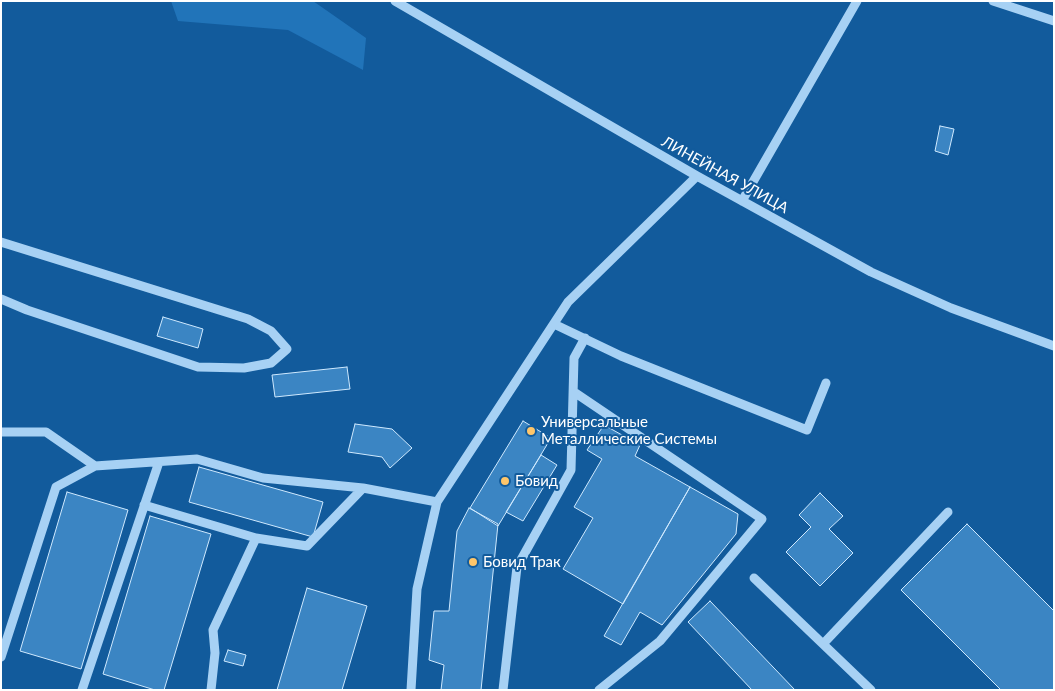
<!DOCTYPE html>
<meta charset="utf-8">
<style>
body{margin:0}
#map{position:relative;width:1055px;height:691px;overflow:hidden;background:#125b9c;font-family:Lato,sans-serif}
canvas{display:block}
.frame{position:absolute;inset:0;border:2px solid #fff;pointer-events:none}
</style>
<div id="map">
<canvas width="1055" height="691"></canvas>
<div class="frame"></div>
</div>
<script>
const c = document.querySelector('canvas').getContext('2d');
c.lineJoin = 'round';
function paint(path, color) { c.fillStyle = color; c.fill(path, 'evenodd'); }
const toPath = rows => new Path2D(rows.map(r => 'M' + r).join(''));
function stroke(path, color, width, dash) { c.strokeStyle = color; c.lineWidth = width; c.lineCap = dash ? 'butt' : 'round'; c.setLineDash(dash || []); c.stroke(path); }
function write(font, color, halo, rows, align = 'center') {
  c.font = font + ' Lato,sans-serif'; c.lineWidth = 4; c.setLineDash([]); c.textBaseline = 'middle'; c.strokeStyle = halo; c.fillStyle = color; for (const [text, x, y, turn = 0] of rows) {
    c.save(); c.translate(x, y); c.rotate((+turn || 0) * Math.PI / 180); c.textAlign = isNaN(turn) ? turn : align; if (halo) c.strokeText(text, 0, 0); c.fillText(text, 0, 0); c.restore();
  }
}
paint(toPath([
 [171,1,313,1,366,38,363,70,288,30,178,21]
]), '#2174b9');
const building = toPath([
 [940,126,954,129,948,155,935,151,940,126],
 [163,317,203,329,198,348,157,336,163,317],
 [347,367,350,389,275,397,272,375,347,367],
 [523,421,551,438,498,526,470,508,523,421],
 [355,424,392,429,412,448,390,468,382,457,348,452,355,424],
 [604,425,640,445,635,456,690,487,623,604,563,569,593,518,574,507,602,459,587,450,604,425],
 [541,455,557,465,523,521,506,512,541,455],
 [199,467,323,502,313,537,189,502,199,467],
 [690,487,738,514,736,534,662,625,640,612,621,645,604,636,690,487],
 [67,492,128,510,81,669,20,651,67,492],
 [820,493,843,516,829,529,853,553,820,586,786,552,811,527,799,515,820,493],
 [469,508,498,524,481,690,441,690,444,665,429,660,434,611,449,611,457,531,469,508],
 [150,516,211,534,164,690,155,690,103,674,150,516],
 [967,524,1054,611,1054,690,1001,690,901,590,967,524],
 [307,588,367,606,342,690,277,690,307,588],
 [710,601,795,690,752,690,688,622,710,601],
 [228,650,246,655,243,666,224,661,228,650]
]);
paint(building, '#3b85c3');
stroke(building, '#cfe9fe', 1);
stroke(toPath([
 [395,1,697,176,871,272,951,308,1054,346],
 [993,1,1054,21],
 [742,201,857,1],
 [1,242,248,319,271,331,287,349,271,363,244,368,198,367,27,310,1,299],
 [554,324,621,356,807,430,826,383],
 [574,392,762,519,660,641,599,690],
 [1,432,46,432,95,466,197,459,263,478,363,488,437,502],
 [144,505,256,538],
 [754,578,871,690],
 [823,644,948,512],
 [1,657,56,487,95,466],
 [82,690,159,462],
 [211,690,215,653,213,630,256,538,307,546,363,488],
 [411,690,417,589,437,502,568,302,697,176],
 [503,690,517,567,571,470,574,358,585,338]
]), '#a7d1f4', 9);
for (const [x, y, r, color] of [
 [531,431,5,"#ffc66a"],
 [505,481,5,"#ffc66a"],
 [473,562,5,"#ffc66a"]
]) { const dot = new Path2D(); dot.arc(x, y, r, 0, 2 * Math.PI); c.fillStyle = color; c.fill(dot); stroke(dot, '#125b9c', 2); }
write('15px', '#fff', '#125b9c', [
 ["ЛИНЕЙНАЯ УЛИЦА",725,175,29]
]);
write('15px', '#fff', '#125b9c', [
 ["Универсальные",541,422],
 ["Металлические Системы",541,439],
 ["Бовид",515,481],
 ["Бовид Трак",483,562]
], 'left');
</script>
